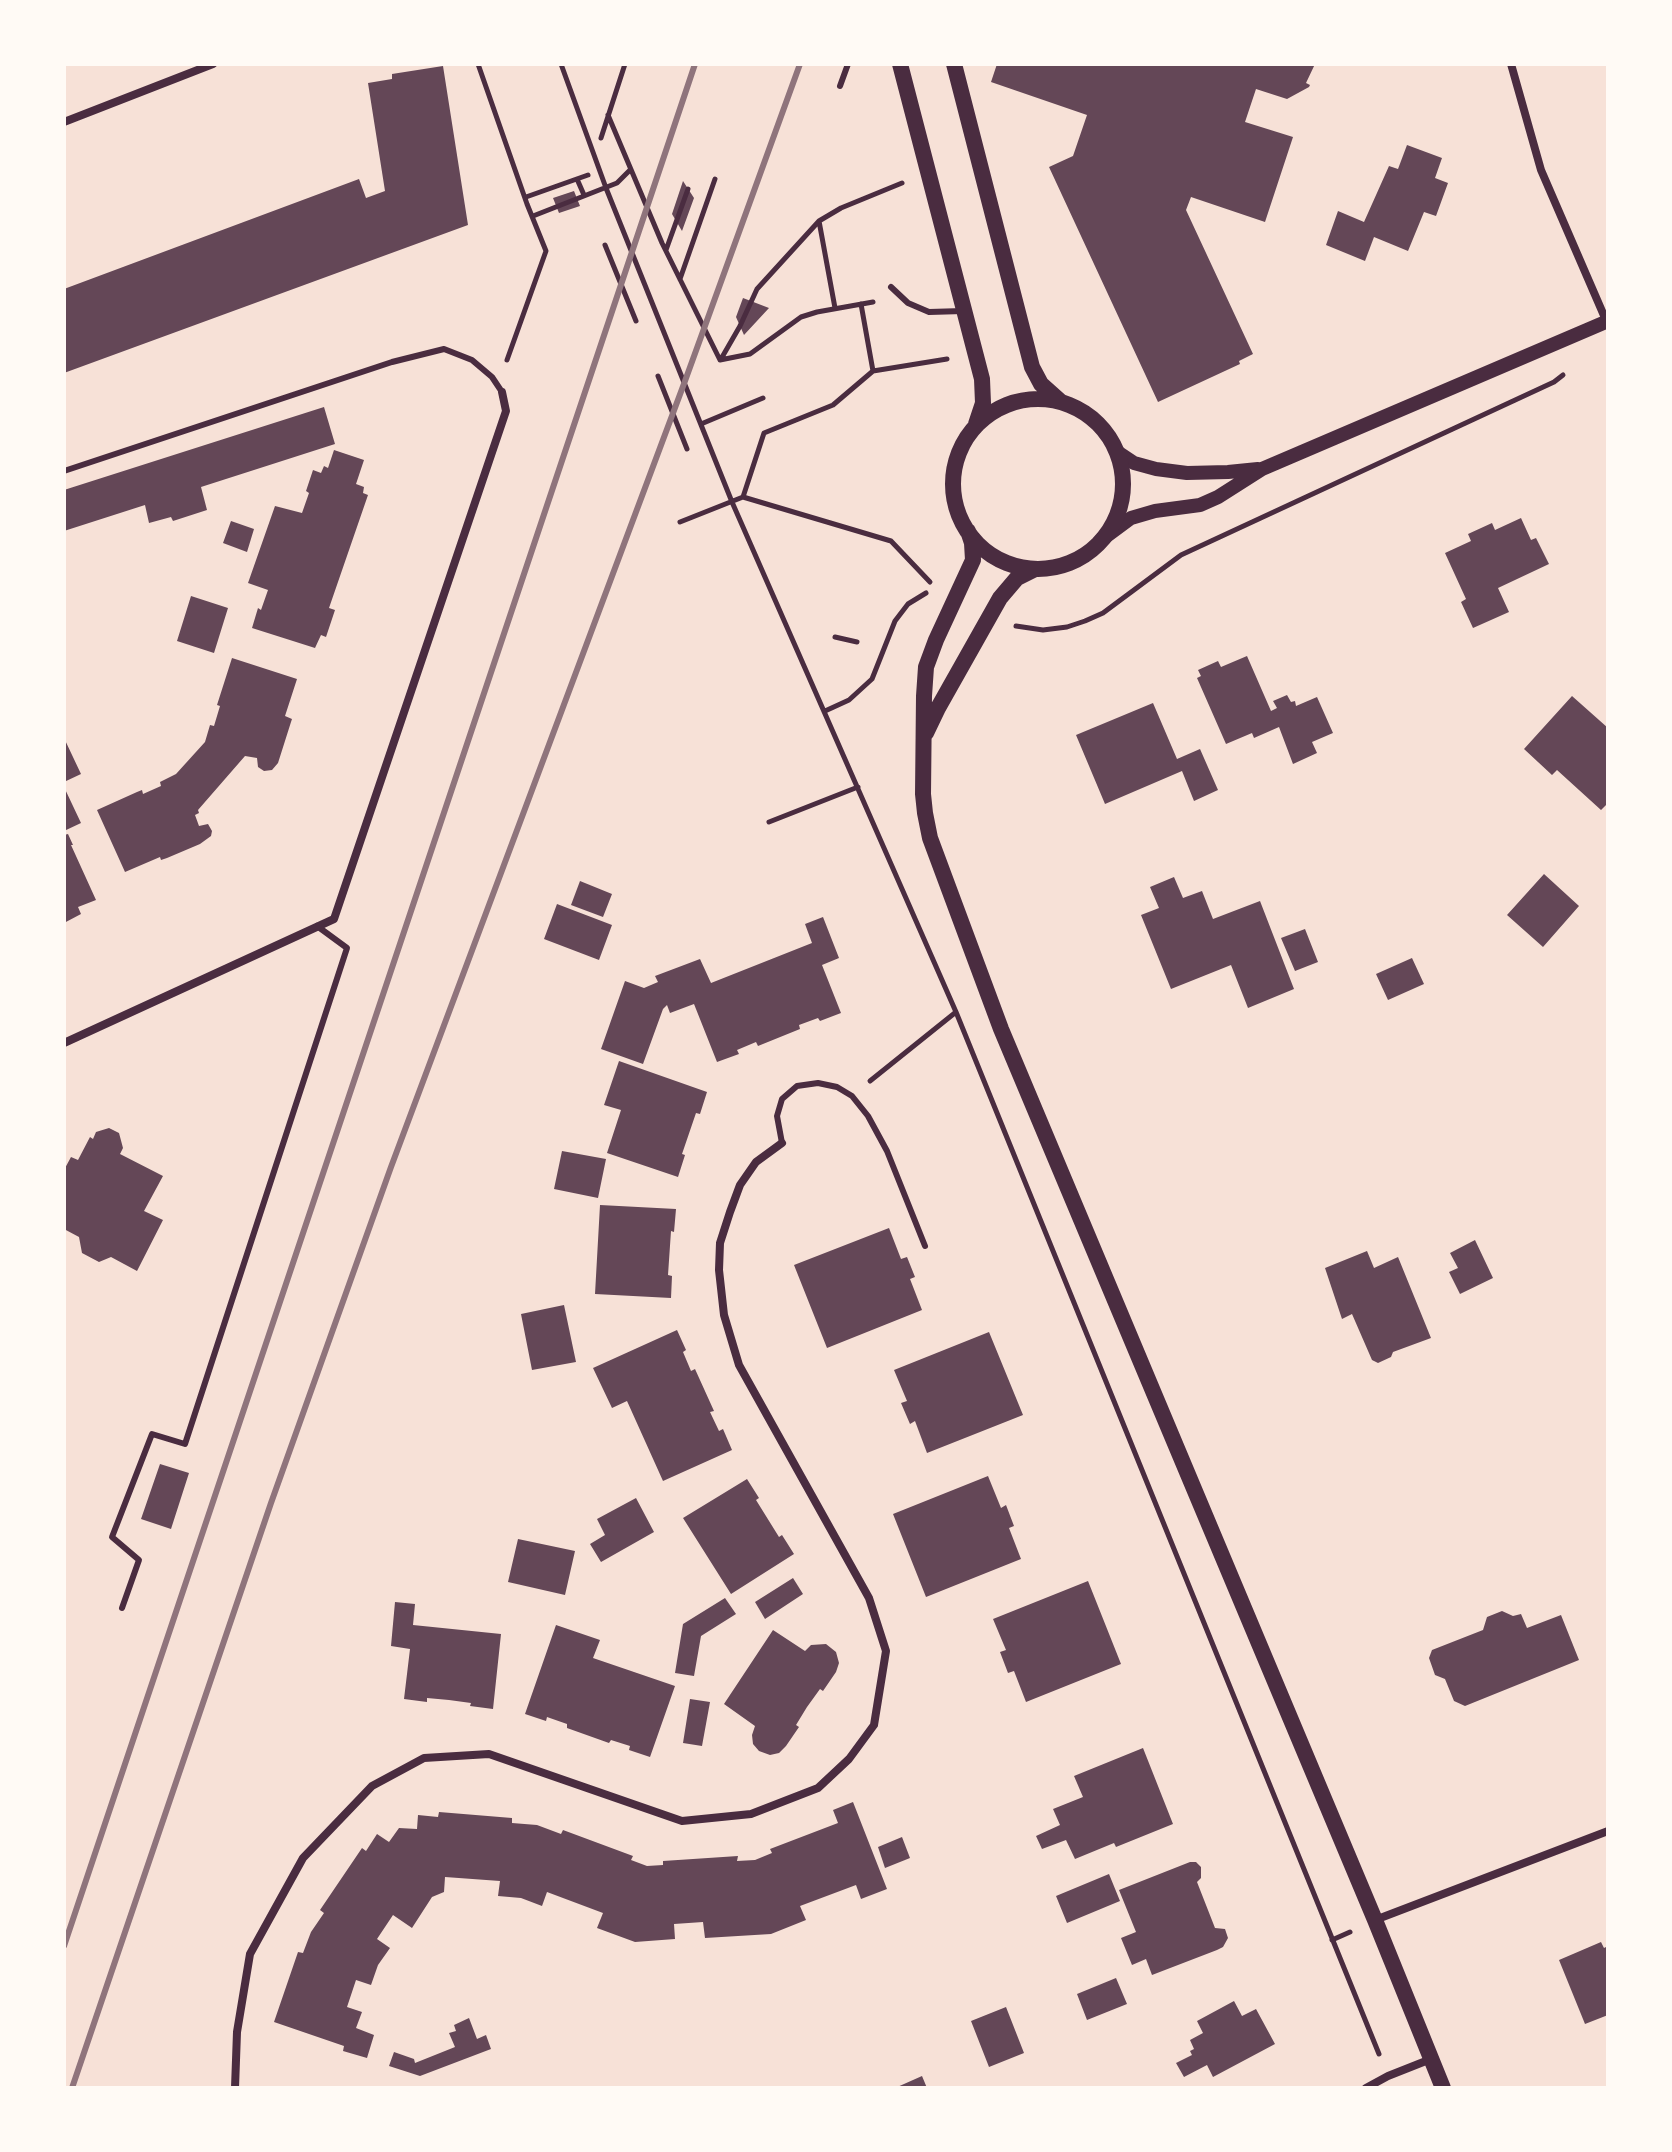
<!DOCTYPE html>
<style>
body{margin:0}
#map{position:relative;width:1672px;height:2152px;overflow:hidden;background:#f7e1d7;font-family:"Roboto Serif",serif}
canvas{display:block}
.frame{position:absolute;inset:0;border:66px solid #fffaf5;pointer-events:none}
</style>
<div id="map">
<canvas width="1672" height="2152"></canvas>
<div class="frame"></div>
</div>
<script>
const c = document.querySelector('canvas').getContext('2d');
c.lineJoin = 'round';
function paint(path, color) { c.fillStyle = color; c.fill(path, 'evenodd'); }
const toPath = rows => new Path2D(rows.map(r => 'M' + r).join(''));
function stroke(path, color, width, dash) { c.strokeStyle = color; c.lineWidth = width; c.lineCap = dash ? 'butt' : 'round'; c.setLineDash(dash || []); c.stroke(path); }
paint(toPath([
 [997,64,1315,64,1306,83,1310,85,1309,87,1287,99,1256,89,1245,122,1293,137,1265,222,1191,197,1186,210,1253,354,1239,361,1240,364,1158,402,1049,167,1073,156,1087,115,991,82],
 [443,66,468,225,64,373,64,289,359,179,366,198,385,191,368,83,392,79,392,74],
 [1407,145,1442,158,1435,178,1448,183,1436,216,1424,212,1408,251,1374,237,1365,261,1326,245,1338,211,1364,222,1389,166,1398,169],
 [683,181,694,198,682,231,672,214],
 [574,191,580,206,559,213,553,198],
 [743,298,769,308,744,335,736,317],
 [324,407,335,444,201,487,207,510,173,521,171,517,149,523,145,505,64,531,64,490],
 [334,450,364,460,356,484,364,487,363,493,368,495,329,608,335,610,326,637,321,635,315,648,252,628,258,608,261,610,268,590,248,583,275,506,302,513,309,493,306,491,313,470,321,473,324,466,328,468],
 [1521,518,1531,540,1536,538,1549,564,1498,588,1509,612,1473,628,1461,602,1466,599,1445,553,1471,541,1468,534,1492,523,1495,530],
 [231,521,254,529,247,552,223,543],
 [191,596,228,608,214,653,177,641],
 [1247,656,1271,711,1277,708,1273,701,1287,695,1291,702,1295,701,1296,706,1317,697,1333,733,1312,742,1317,753,1293,764,1279,727,1254,738,1252,733,1226,744,1197,678,1201,676,1198,670,1218,661,1221,667],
 [232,658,297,679,285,716,292,719,291,722,278,763,272,770,264,771,258,767,257,758,245,756,198,810,199,813,195,815,199,826,208,824,212,831,211,836,200,844,167,858,161,860,160,857,125,872,97,810,137,792,142,790,143,794,161,786,160,782,176,774,205,742,210,725,214,726,220,706,217,705],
 [1572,696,1608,728,1608,803,1601,810,1557,770,1552,775,1524,749],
 [1153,703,1177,759,1200,749,1218,790,1194,801,1182,771,1105,804,1076,735],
 [64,738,81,774,64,782],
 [64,787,81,823,64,831],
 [68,834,73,845,71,845,96,900,78,907,81,914,64,923,64,835],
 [1544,874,1579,906,1543,947,1507,915],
 [1174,877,1183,898,1202,891,1213,919,1260,901,1294,989,1248,1008,1231,965,1171,989,1141,915,1159,908,1150,887],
 [580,881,612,894,603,917,571,905],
 [557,904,612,925,599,960,544,939],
 [823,917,839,958,822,965,841,1013,820,1021,818,1018,799,1025,800,1029,758,1046,756,1042,737,1050,739,1054,717,1062,694,1004,670,1013,667,1005,663,1009,643,1064,601,1049,625,981,644,988,658,982,655,976,700,959,711,983,812,943,805,924],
 [1305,929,1318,962,1295,971,1281,938],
 [1412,958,1424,984,1388,1000,1376,974],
 [619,1061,707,1092,700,1114,696,1113,682,1154,685,1155,678,1177,607,1153,621,1110,604,1105],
 [109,1128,119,1133,123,1148,120,1154,163,1176,144,1211,163,1220,137,1271,111,1257,99,1262,82,1253,79,1237,64,1229,64,1170,71,1157,78,1160,90,1137,93,1139,96,1132],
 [562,1151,606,1159,598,1198,554,1189],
 [600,1205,676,1209,674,1232,671,1231,668,1275,672,1276,671,1298,595,1294],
 [889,1228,901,1259,907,1257,915,1277,910,1279,922,1310,827,1348,794,1265],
 [1475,1240,1493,1278,1460,1294,1449,1272,1458,1268,1450,1253],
 [1367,1251,1374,1268,1398,1257,1431,1338,1393,1352,1391,1357,1378,1363,1372,1360,1352,1314,1342,1319,1325,1268],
 [564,1305,576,1362,532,1370,521,1314],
 [677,1330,686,1350,683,1352,691,1371,695,1369,714,1411,710,1412,719,1431,723,1429,732,1450,663,1481,627,1401,612,1408,593,1368],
 [989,1332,1023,1415,927,1453,915,1421,910,1424,901,1403,907,1401,894,1370],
 [160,1464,189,1473,171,1529,141,1519],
 [988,1476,1001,1508,1006,1505,1014,1526,1009,1528,1021,1559,926,1597,893,1514],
 [747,1479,759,1498,756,1500,779,1537,782,1535,794,1554,731,1594,683,1518],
 [636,1498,654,1532,601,1562,590,1544,605,1535,597,1519],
 [518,1539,575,1551,565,1595,508,1582],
 [793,1578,803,1594,765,1619,755,1602],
 [1088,1581,1121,1664,1026,1702,1014,1671,1008,1673,1000,1652,1006,1650,993,1619],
 [725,1598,736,1614,701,1636,694,1676,675,1673,683,1624],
 [395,1602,415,1604,413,1625,501,1634,493,1709,470,1706,471,1703,449,1700,427,1698,427,1702,404,1699,410,1649,391,1646],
 [1502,1611,1513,1616,1521,1614,1527,1628,1561,1615,1579,1660,1465,1706,1454,1701,1445,1679,1435,1675,1429,1658,1432,1650,1483,1630,1487,1617],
 [556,1625,600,1640,593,1658,675,1686,650,1757,629,1750,630,1746,611,1740,609,1743,567,1728,567,1724,547,1717,546,1721,525,1714],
 [773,1630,805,1651,811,1645,826,1644,836,1652,839,1663,836,1672,823,1691,820,1689,807,1707,796,1725,799,1727,786,1746,779,1753,770,1755,759,1751,753,1744,752,1735,755,1726,724,1704],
 [690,1699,710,1702,702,1746,683,1743],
 [1143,1748,1173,1824,1116,1847,1114,1843,1075,1859,1066,1840,1042,1849,1036,1836,1060,1825,1053,1809,1083,1797,1074,1776],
 [853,1802,887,1889,861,1899,856,1885,800,1906,806,1920,771,1934,705,1938,703,1922,674,1924,675,1939,635,1942,597,1928,603,1913,547,1892,542,1906,521,1898,498,1896,500,1881,445,1877,444,1892,432,1897,412,1928,393,1915,377,1939,390,1948,378,1965,371,1985,356,1980,347,2007,362,2012,356,2028,374,2035,367,2058,343,2051,344,2046,274,2022,298,1952,303,1953,311,1932,324,1913,320,1910,362,1848,366,1851,377,1834,389,1842,399,1828,417,1829,418,1815,438,1817,439,1812,512,1818,512,1823,537,1825,561,1834,563,1830,633,1856,631,1860,647,1866,663,1865,663,1861,738,1856,737,1861,755,1860,772,1853,770,1849,838,1823,833,1810],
 [902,1837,910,1858,885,1868,878,1847],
 [1190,1862,1196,1862,1201,1867,1201,1878,1197,1882,1215,1928,1225,1929,1228,1938,1223,1947,1217,1950,1152,1975,1146,1959,1132,1965,1121,1938,1136,1932,1119,1890],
 [1109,1874,1120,1901,1067,1923,1056,1896],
 [1601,1942,1604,1948,1608,1946,1608,2015,1585,2024,1559,1960],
 [1116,1978,1127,2004,1087,2020,1077,1994],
 [1234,2001,1242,2016,1256,2009,1275,2044,1213,2077,1207,2065,1184,2077,1176,2063,1192,2055,1190,2051,1194,2049,1190,2040,1203,2033,1197,2021],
 [1006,2007,1024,2053,989,2067,971,2021],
 [469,2018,477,2039,486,2035,491,2049,420,2076,389,2066,394,2052,414,2059,415,2063,455,2047,449,2033,456,2031,454,2025],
 [922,2076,927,2088,895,2088]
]), '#644757');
stroke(toPath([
 [478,64,527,204,546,251,507,360],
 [561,64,606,188,732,502,956,1012,1379,2054],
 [608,115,662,243,720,360],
 [601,138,625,64],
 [577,179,584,195],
 [526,197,588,175],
 [533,216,617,183,630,170],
 [819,221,841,208,902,183],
 [605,245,636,321],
 [666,250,688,189],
 [680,279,715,179],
 [861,304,873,371,947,359],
 [721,359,740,326,757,289,819,221,835,308],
 [720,360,750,354,801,317,817,312,873,302],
 [658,376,687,449],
 [701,424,763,398],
 [743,497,764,433,833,405,873,371],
 [680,522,743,497,891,541,930,582],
 [1016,626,1043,630,1067,627,1085,621,1103,613,1181,555,1554,382,1563,375],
 [835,637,857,642],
 [825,711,849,700,872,679,895,621,908,604,926,593],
 [769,822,858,787],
 [870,1081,956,1012],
 [1332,1940,1350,1932]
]), '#4a2c40', 5);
stroke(toPath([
 [840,86,848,64],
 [891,287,908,303,929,312,963,311],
 [64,471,392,362,444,349,472,360,492,377,502,392],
 [782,1143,777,1116,782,1099,797,1086,818,1083,837,1087,852,1096,868,1116,887,1151,925,1246],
 [122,1608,139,1560,112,1537,152,1434,185,1444,347,948,317,926]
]), '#4a2c40', 6);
stroke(toPath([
 [1511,64,1541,170,1608,325],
 [64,122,213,64],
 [64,1043,334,919,506,411,502,392],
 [1375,1920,1608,1831],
 [235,2088,237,2032,250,1954,303,1858,372,1786,424,1758,489,1754,682,1821,751,1814,818,1788,849,1759,874,1725,886,1651,869,1598,739,1365,724,1315,719,1270,720,1243,730,1212,740,1185,756,1162,782,1143],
 [1366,2088,1388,2076,1431,2059]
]), '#4a2c40', 8);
stroke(toPath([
 [1116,451,1134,463,1156,469,1187,473,1228,472,1258,469],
 [1100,541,1131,518,1155,511,1200,505,1218,497,1262,469,1608,321]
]), '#4a2c40', 14);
stroke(toPath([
 [900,64,982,379,983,403,976,424],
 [954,64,1032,367,1041,384,1060,401],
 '953 484a85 85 0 1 1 170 0a85 85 0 1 1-170 0Z',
 [968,531,972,543,973,560,936,640,926,667,924,696,923,794,925,813,930,838,1001,1029,1375,1920,1443,2088],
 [926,733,938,708,1000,598,1017,578,1035,569]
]), '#4a2c40', 16);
stroke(toPath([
 [64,1946,695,64],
 [72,2088,271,1503,391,1167,685,381,800,64]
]), '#8f747c', 6);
</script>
